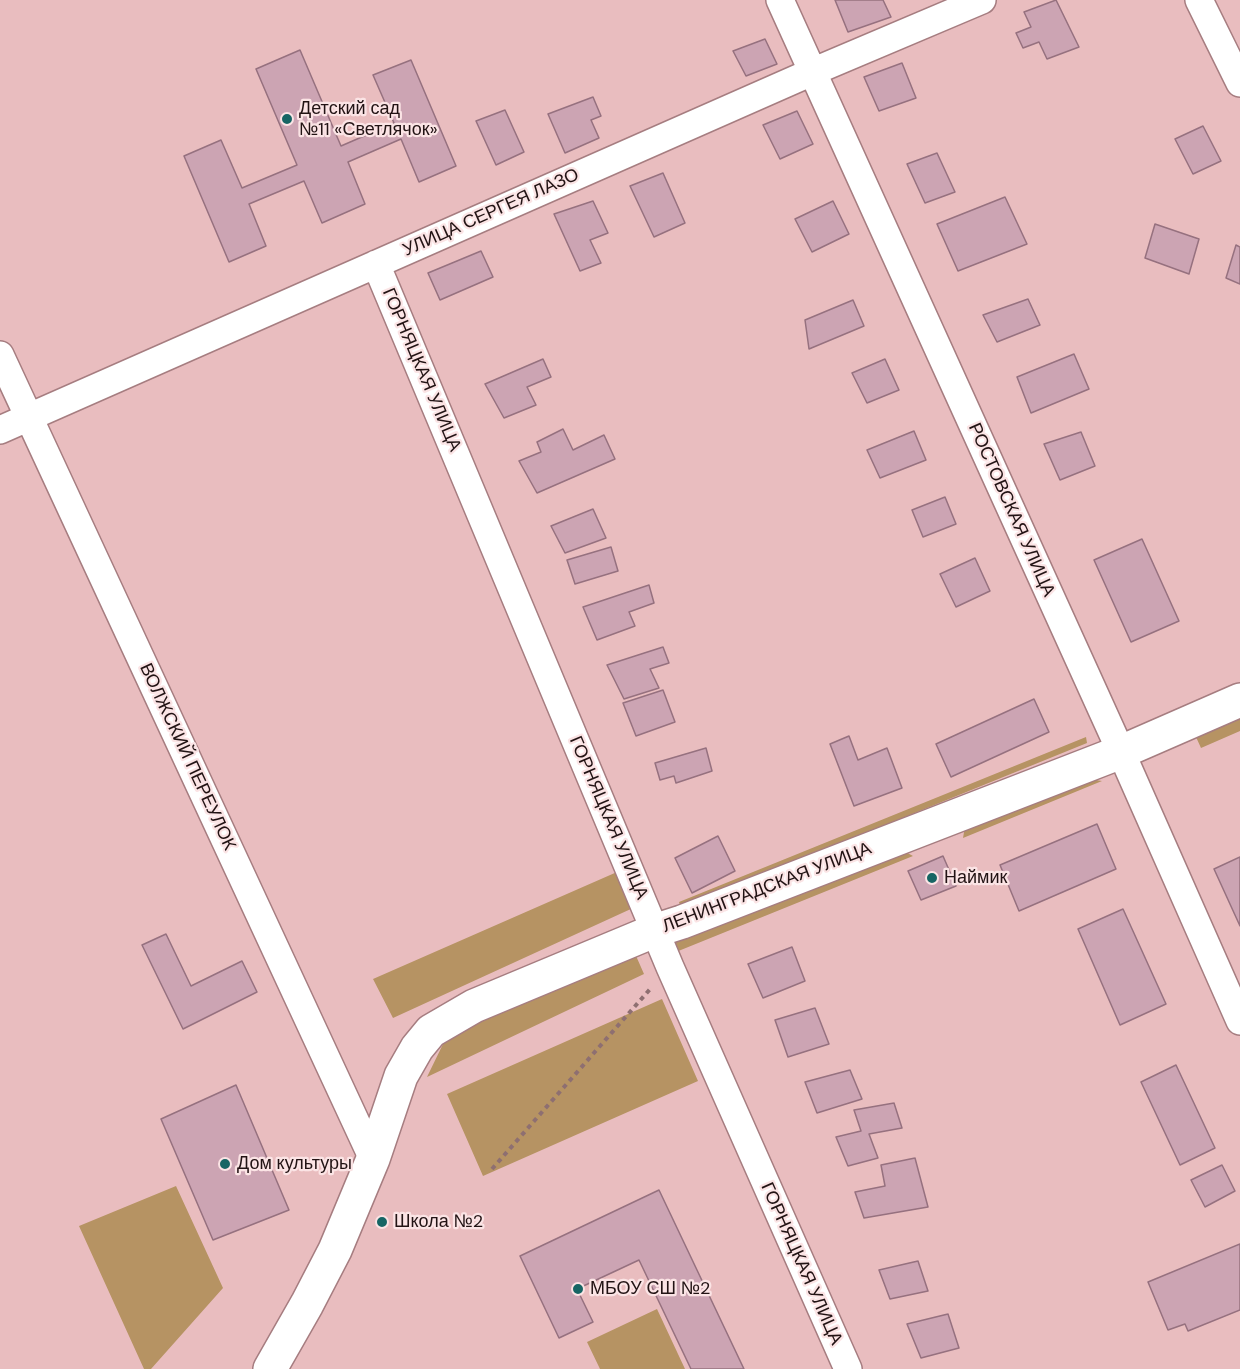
<!DOCTYPE html>
<meta charset="utf-8">
<style>
body{margin:0}
canvas{display:block;background:#e9bdbf}
</style>
<canvas width="1240" height="1369"></canvas>
<script>
const c = document.querySelector('canvas').getContext('2d');
c.lineJoin = 'round';
function paint(path, color) { c.fillStyle = color; c.fill(path, 'evenodd'); }
const toPath = rows => new Path2D(rows.map(r => 'M' + r).join(''));
function stroke(path, color, width, dash) { c.strokeStyle = color; c.lineWidth = width; c.lineCap = dash ? 'butt' : 'round'; c.setLineDash(dash || []); c.stroke(path); }
function write(font, color, halo, rows, align = 'center') {
  c.font = font + ' "DM Sans",sans-serif'; c.lineWidth = 4.5; c.setLineDash([]); c.textBaseline = 'middle'; c.strokeStyle = halo; c.fillStyle = color; for (const [text, x, y, turn = 0] of rows) {
    c.save(); c.translate(x, y); c.rotate((+turn || 0) * Math.PI / 180); c.textAlign = isNaN(turn) ? turn : align; if (halo) c.strokeText(text, 0, 0); c.fillText(text, 0, 0); c.restore();
  }
}
paint(toPath([
 [1240,718,1240,731,1201,748,1196,737],
 [1086,737,1087,743,681,908,679,902],
 [1077,777,1102,781,963,838,967,815],
 [891,844,913,856,671,954,666,937],
 [617,872,633,908,393,1018,373,979],
 [633,949,644,974,427,1077,444,1042,470,1019],
 [662,999,698,1081,483,1176,447,1094],
 [176,1186,223,1288,151,1369,144,1369,79,1226],
 [657,1309,685,1369,600,1369,587,1342]
]), '#b69363');
const building = toPath([
 [835,0,883,0,891,17,848,32,835,0],
 [1056,0,1079,47,1047,59,1039,42,1023,48,1016,33,1031,27,1024,12,1056,0],
 [765,39,777,64,746,76,733,51,765,39],
 [300,50,341,146,394,123,373,75,411,60,456,166,419,182,401,139,348,162,365,204,322,223,304,181,249,204,266,246,229,262,184,156,221,140,242,188,297,165,256,69,300,50],
 [902,63,916,98,879,111,864,77,902,63],
 [593,97,601,116,591,120,599,138,565,153,548,114,593,97],
 [505,110,524,152,496,165,476,121,505,110],
 [797,111,813,144,780,159,763,125,797,111],
 [1203,126,1221,161,1193,174,1175,139,1203,126],
 [937,153,955,192,925,203,907,164,937,153],
 [663,173,685,223,654,237,630,186,663,173],
 [1005,197,1027,244,958,271,937,224,1005,197],
 [593,201,608,233,590,240,601,263,580,271,554,214,593,201],
 [833,201,849,234,812,252,795,219,833,201],
 [1155,224,1199,239,1189,274,1145,258,1155,224],
 [1236,245,1240,247,1240,284,1226,278,1236,245],
 [481,251,493,277,440,300,428,273,481,251],
 [1028,299,1040,325,997,342,983,315,1028,299],
 [853,300,864,326,809,349,805,320,853,300],
 [1074,354,1089,389,1031,413,1017,377,1074,354],
 [543,359,551,377,527,387,536,405,504,418,485,384,543,359],
 [885,359,899,390,867,403,852,373,885,359],
 [563,429,573,450,604,435,615,459,537,493,519,461,541,452,537,442,563,429],
 [914,431,926,460,880,478,867,450,914,431],
 [1081,432,1095,466,1060,480,1044,444,1081,432],
 [945,497,956,524,923,537,912,510,945,497],
 [593,509,606,538,565,553,551,526,593,509],
 [1142,539,1179,621,1131,642,1094,560,1142,539],
 [611,547,618,571,575,584,567,560,611,547],
 [975,558,990,591,956,607,940,574,975,558],
 [649,585,654,603,629,612,635,626,597,640,583,607,649,585],
 [663,647,669,663,650,669,659,688,624,699,607,665,663,647],
 [663,690,675,722,636,736,623,703,663,690],
 [1034,699,1049,732,951,777,936,744,1034,699],
 [849,736,858,760,887,748,902,788,854,806,830,744,849,736],
 [706,748,712,771,676,783,674,776,660,780,655,763,706,748],
 [1097,824,1116,869,1019,911,1000,865,1097,824],
 [718,836,735,871,692,893,675,858,718,836],
 [943,856,956,886,921,900,908,871,943,856],
 [1240,857,1240,926,1214,869,1240,857],
 [1123,909,1166,1004,1120,1025,1078,929,1123,909],
 [166,934,191,986,242,961,257,992,183,1029,142,945,166,934],
 [792,947,805,981,763,998,748,964,792,947],
 [815,1008,829,1044,788,1057,775,1020,815,1008],
 [1176,1065,1215,1148,1180,1165,1141,1082,1176,1065],
 [850,1070,862,1099,817,1113,805,1082,850,1070],
 [236,1085,289,1210,213,1240,161,1119,236,1085],
 [894,1103,902,1128,869,1134,878,1158,848,1166,836,1137,861,1131,854,1110,894,1103],
 [915,1158,928,1207,864,1218,855,1192,885,1186,881,1165,915,1158],
 [1222,1165,1235,1191,1205,1207,1191,1180,1222,1165],
 [659,1190,744,1369,691,1369,639,1260,577,1289,593,1322,559,1338,520,1256,659,1190],
 [1240,1244,1240,1310,1188,1331,1185,1324,1168,1330,1148,1282,1240,1244],
 [918,1261,928,1291,890,1299,879,1270,918,1261],
 [948,1314,959,1348,921,1358,907,1324,948,1314]
]);
paint(building, '#cca4b3');
stroke(building, '#96717f', 1.5);
const street = toPath([
 [780,0,1121,752,1240,1021],
 [1199,0,1240,83],
 [376,264,670,967,848,1369],
 [0,355,373,1159],
 [0,430,812,72,982,0]
]);
const secondary = toPath([
 [270,1369,307,1304,335,1250,373,1159,401,1076,417,1048,431,1031,474,1006,654,931,682,922,1121,752,1240,700]
]);
stroke(street, '#a67d80', 30);
stroke(secondary, '#a67d80', 36);
stroke(toPath([
 [492,1169,651,988]
]), '#8e6f71', 4, [4.5, 4.5]);
stroke(street, '#fff', 27);
stroke(secondary, '#fff', 33);
for (const [x, y, r, color] of [
 [287,119,6,"#166564"],
 [932,878,6,"#166564"],
 [225,1164,6,"#166564"],
 [382,1222,6,"#166564"],
 [578,1289,6,"#166564"]
]) { const dot = new Path2D(); dot.arc(x, y, r, 0, 2 * Math.PI); c.fillStyle = color; c.fill(dot); stroke(dot, '#fbe4e5', 2); }
write('18px', '#221314', '#fbe4e5', [
 ["Детский сад",299,109],
 ["№11 «Светлячок»",299,130],
 ["Наймик",944,878],
 ["Дом культуры",237,1164],
 ["Школа №2",394,1222],
 ["МБОУ СШ №2",590,1289]
], 'left');
write('18px', '#221314', '#fbe4e5', [
 ["УЛИЦА СЕРГЕЯ ЛАЗО",491,213,-24],
 ["ГОРНЯЦКАЯ УЛИЦА",421,370,67],
 ["РОСТОВСКАЯ УЛИЦА",1011,510,66],
 ["ВОЛЖСКИЙ ПЕРЕУЛОК",187,757,65],
 ["ГОРНЯЦКАЯ УЛИЦА",608,818,67],
 ["ЛЕНИНГРАДСКАЯ УЛИЦА",767,888,-21],
 ["ГОРНЯЦКАЯ УЛИЦА",801,1264,66]
]);
</script>
